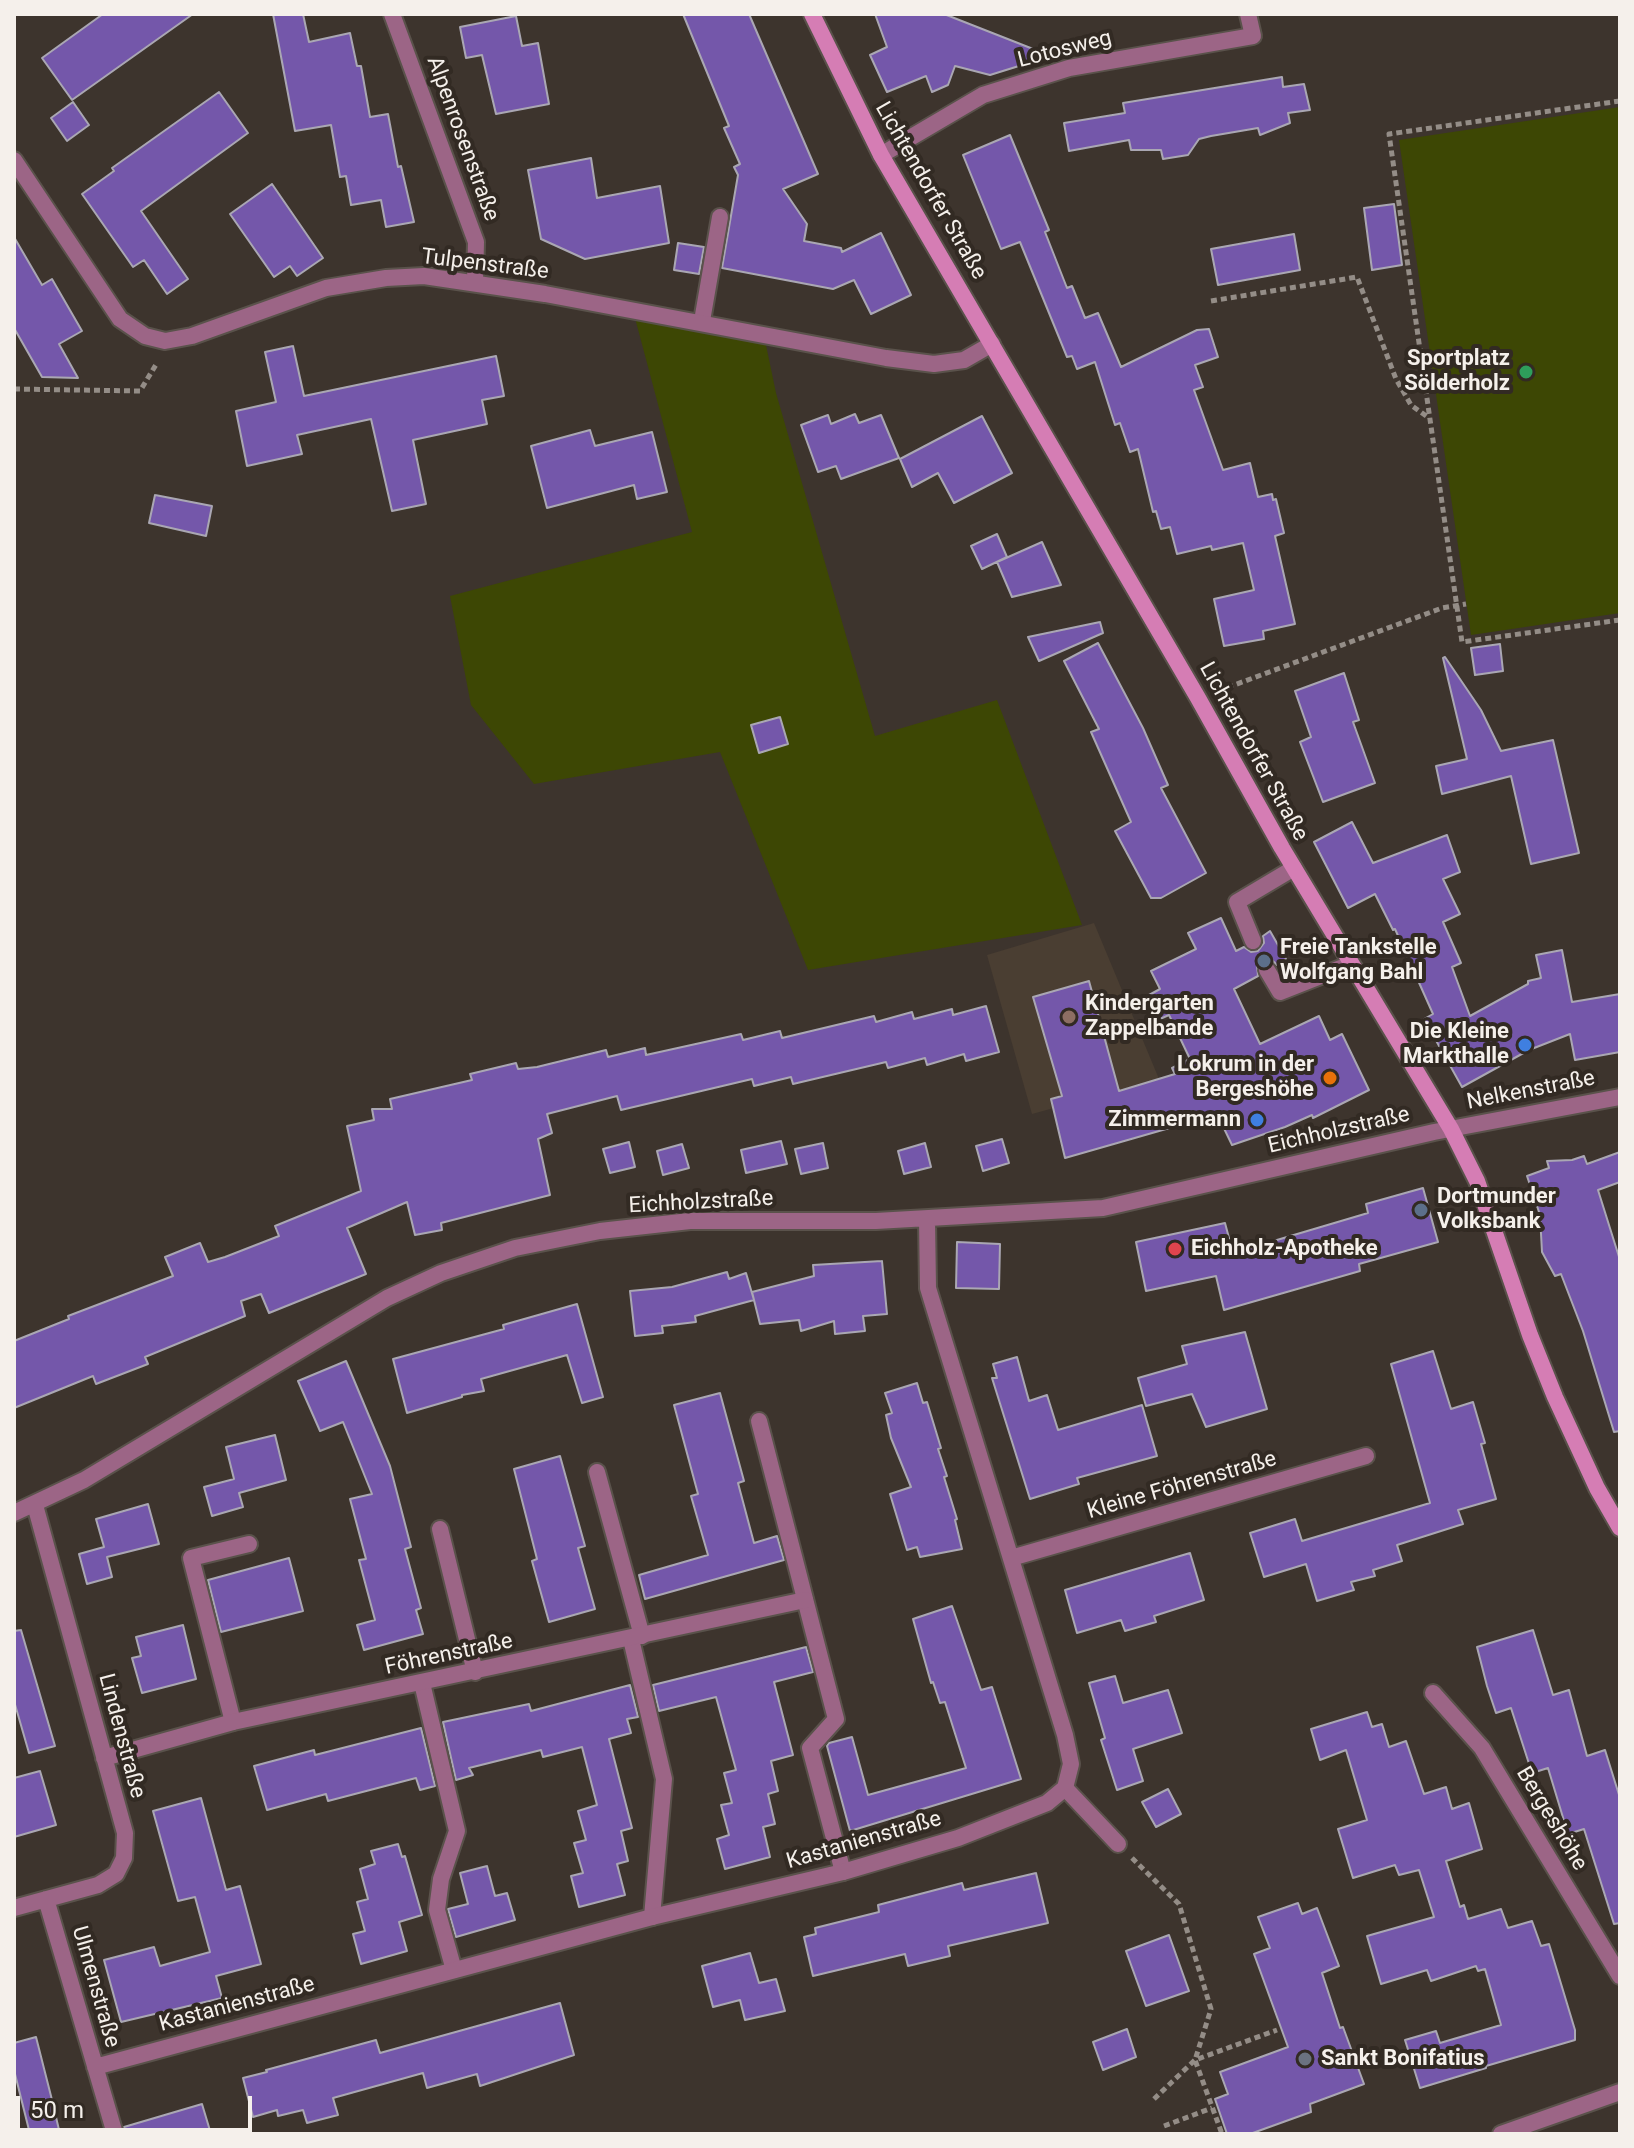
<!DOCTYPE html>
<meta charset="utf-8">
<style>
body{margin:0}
#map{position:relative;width:1634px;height:2148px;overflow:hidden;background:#3d342d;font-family:Roboto,sans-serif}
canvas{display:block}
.frame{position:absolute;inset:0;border:16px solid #f5f0eb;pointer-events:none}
.scale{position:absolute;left:16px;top:2096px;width:236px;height:36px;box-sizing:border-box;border:4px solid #f5f0eb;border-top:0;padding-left:10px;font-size:24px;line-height:28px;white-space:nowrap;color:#f5f0eb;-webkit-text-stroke:6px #322a23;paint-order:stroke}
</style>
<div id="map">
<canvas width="1634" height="2148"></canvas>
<div class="frame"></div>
<div class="scale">50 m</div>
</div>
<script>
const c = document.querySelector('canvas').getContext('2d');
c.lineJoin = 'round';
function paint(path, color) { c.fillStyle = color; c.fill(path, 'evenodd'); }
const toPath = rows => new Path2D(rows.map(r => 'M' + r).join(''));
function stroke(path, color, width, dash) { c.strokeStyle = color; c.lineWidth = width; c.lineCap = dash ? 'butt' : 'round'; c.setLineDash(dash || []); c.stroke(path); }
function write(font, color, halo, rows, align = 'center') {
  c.font = font + ' Roboto,sans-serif'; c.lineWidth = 8; c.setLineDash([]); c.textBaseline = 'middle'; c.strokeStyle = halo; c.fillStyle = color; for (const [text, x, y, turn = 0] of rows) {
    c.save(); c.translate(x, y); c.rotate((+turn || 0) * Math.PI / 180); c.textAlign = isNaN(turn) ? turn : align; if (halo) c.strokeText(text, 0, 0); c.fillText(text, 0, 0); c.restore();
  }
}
paint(toPath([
 [1094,923,1159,1079,1032,1114,987,955]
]), '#4a3e32');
paint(toPath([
 [1620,107,1620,613,1471,635,1399,140],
 [635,318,766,345,776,393,875,736,997,700,1082,925,808,970,720,752,534,784,471,705,450,596,692,532]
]), '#3d4704');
const building = toPath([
 [103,14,193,14,72,100,42,58,103,14],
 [273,14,303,14,309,42,350,33,357,66,361,66,370,117,388,114,398,167,401,166,414,222,386,227,381,200,351,205,346,176,340,177,331,125,295,131,273,14],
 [683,14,749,14,818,174,783,189,807,224,804,241,841,248,842,252,881,233,911,295,871,314,854,280,833,289,722,268,738,175,734,167,740,164,724,128,729,126,683,14],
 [875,14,944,14,1051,56,990,75,955,66,948,85,932,92,926,76,887,92,870,55,887,47,875,14],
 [516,16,522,46,538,43,549,104,496,114,482,55,466,58,460,27,516,16],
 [1282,77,1283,87,1304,84,1310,110,1288,113,1290,123,1260,135,1258,128,1211,136,1199,139,1188,155,1163,159,1161,150,1131,150,1129,140,1069,151,1064,123,1125,113,1123,103,1282,77],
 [219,92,248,133,141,211,188,279,167,294,144,260,133,267,82,194,114,171,112,168,219,92],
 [73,102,89,125,67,141,51,118,73,102],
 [1010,135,1049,230,1045,232,1067,288,1072,286,1085,318,1098,313,1121,367,1197,330,1209,329,1218,357,1195,365,1203,387,1194,390,1223,470,1250,463,1258,497,1272,494,1273,500,1276,499,1284,533,1275,536,1295,624,1263,631,1264,639,1224,646,1214,599,1254,590,1243,543,1212,550,1211,546,1177,554,1170,527,1161,529,1156,511,1153,512,1138,449,1130,452,1120,423,1115,425,1095,362,1077,369,1072,356,1067,357,1020,242,1001,249,963,155,1010,135],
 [591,158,597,198,660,186,669,243,585,259,541,239,528,170,591,158],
 [272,184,323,258,297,276,290,266,274,277,230,214,272,184],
 [1394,204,1402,265,1372,270,1364,208,1394,204],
 [1294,234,1300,270,1218,285,1211,249,1294,234],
 [14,237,42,285,52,279,82,331,59,344,78,378,42,377,14,328,14,237],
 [678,243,704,247,699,274,674,270,678,243],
 [293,346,304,396,496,356,504,396,482,400,487,424,413,440,426,504,392,511,371,419,297,435,302,454,247,466,236,411,276,402,265,352,293,346],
 [855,414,859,423,881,415,899,458,841,479,836,466,818,472,801,425,828,415,831,424,855,414],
 [982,416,1012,473,954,503,938,473,912,487,900,459,982,416],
 [590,430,595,446,652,432,667,492,637,499,634,485,547,508,531,446,590,430],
 [155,495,212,506,206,536,149,523,155,495],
 [997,534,1007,557,982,569,971,546,997,534],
 [1042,542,1061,585,1012,597,997,562,1042,542],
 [1100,622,1103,633,1039,661,1028,637,1100,622],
 [1098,643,1143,728,1168,785,1161,788,1206,873,1161,898,1151,898,1115,831,1131,822,1091,732,1099,729,1064,661,1098,643],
 [1500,644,1503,671,1475,675,1471,648,1500,644],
 [1445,657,1481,710,1501,751,1553,740,1579,853,1531,864,1511,776,1442,794,1436,766,1467,759,1443,658,1445,657],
 [1344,673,1359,720,1353,722,1375,783,1323,802,1300,742,1311,737,1295,691,1344,673],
 [780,717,788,744,759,753,751,725,780,717],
 [1352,822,1373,863,1447,835,1460,872,1443,879,1460,914,1443,922,1461,963,1452,967,1470,1016,1528,984,1528,981,1541,978,1536,955,1562,950,1572,1002,1620,994,1620,1052,1575,1060,1570,1034,1529,1050,1462,1087,1424,1019,1433,1014,1395,929,1393,930,1375,894,1348,908,1314,842,1352,822],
 [1221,918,1236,951,1244,947,1251,952,1258,951,1264,943,1263,936,1270,931,1286,959,1277,965,1272,960,1262,960,1257,965,1258,976,1234,989,1260,1044,1319,1016,1330,1040,1342,1034,1369,1090,1313,1118,1312,1115,1285,1127,1232,1145,1219,1118,1198,1128,1194,1121,1065,1158,1051,1099,1062,1096,1033,997,1089,981,1119,1091,1175,1074,1172,1068,1190,1059,1169,1015,1160,1019,1149,995,1160,989,1151,971,1196,949,1188,933,1221,918],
 [986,1006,999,1052,966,1061,964,1054,927,1065,925,1058,888,1068,886,1062,793,1084,791,1077,754,1086,752,1079,621,1110,617,1096,547,1114,552,1133,538,1139,550,1195,441,1223,442,1230,415,1235,407,1202,347,1228,366,1274,269,1313,261,1294,241,1301,245,1316,145,1357,148,1364,96,1384,93,1376,14,1408,14,1341,69,1319,68,1316,173,1276,165,1257,200,1243,208,1262,225,1257,279,1236,275,1226,361,1191,347,1126,374,1120,372,1109,392,1109,390,1099,472,1080,470,1074,516,1063,518,1069,537,1067,606,1050,608,1057,645,1048,646,1055,741,1034,743,1040,780,1031,782,1038,874,1016,876,1022,912,1012,914,1019,952,1009,953,1015,986,1006],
 [1002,1139,1009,1163,983,1171,976,1146,1002,1139],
 [781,1141,787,1164,746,1173,741,1150,781,1141],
 [629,1142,635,1167,610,1173,603,1149,629,1142],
 [823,1143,828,1168,801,1174,795,1149,823,1143],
 [925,1143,931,1167,904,1174,898,1151,925,1143],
 [682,1144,689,1168,663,1175,657,1151,682,1144],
 [1620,1152,1620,1182,1598,1190,1620,1260,1620,1431,1614,1432,1583,1331,1561,1274,1555,1276,1542,1252,1540,1215,1527,1176,1549,1168,1547,1161,1572,1160,1584,1156,1587,1164,1620,1152],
 [1423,1188,1438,1242,1359,1264,1360,1271,1224,1310,1216,1276,1146,1291,1136,1242,1225,1223,1233,1253,1368,1213,1366,1204,1423,1188],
 [957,1242,1000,1244,999,1289,956,1288,957,1242],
 [882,1261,887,1314,863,1316,865,1331,835,1334,834,1321,801,1331,799,1320,760,1324,752,1292,814,1276,813,1265,882,1261],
 [727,1272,729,1279,746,1273,754,1300,695,1316,696,1322,662,1326,663,1333,635,1336,630,1291,672,1287,727,1272],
 [577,1304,603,1397,582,1403,567,1355,481,1379,484,1391,462,1395,462,1397,407,1413,393,1359,504,1329,503,1325,577,1304],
 [1245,1332,1267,1409,1206,1427,1192,1394,1146,1406,1138,1378,1187,1364,1182,1346,1245,1332],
 [1433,1351,1451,1409,1473,1402,1485,1443,1481,1444,1496,1499,1458,1510,1463,1524,1397,1545,1402,1561,1373,1570,1375,1576,1351,1582,1354,1590,1317,1601,1306,1564,1264,1577,1250,1533,1295,1519,1302,1541,1430,1503,1391,1364,1433,1351],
 [1017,1357,1029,1401,1047,1395,1058,1430,1142,1405,1157,1456,1077,1478,1079,1484,1030,1499,992,1378,997,1378,993,1364,1017,1357],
 [346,1361,390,1466,411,1547,405,1549,421,1608,416,1610,423,1634,364,1650,357,1625,375,1620,359,1560,366,1559,350,1499,372,1494,343,1422,320,1431,298,1381,346,1361],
 [917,1383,923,1403,927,1402,941,1448,938,1449,947,1476,944,1477,957,1519,955,1520,962,1549,920,1557,917,1547,907,1550,890,1494,911,1487,891,1438,886,1415,892,1413,885,1393,917,1383],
 [720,1393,744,1481,738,1483,754,1543,777,1536,784,1560,645,1599,639,1575,708,1555,691,1496,698,1494,674,1405,720,1393],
 [275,1435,286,1480,239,1493,243,1507,212,1516,204,1487,234,1479,226,1447,275,1435],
 [560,1456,585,1546,578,1548,595,1609,549,1622,532,1561,537,1559,514,1469,560,1456],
 [148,1504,159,1544,107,1557,112,1577,87,1584,79,1554,104,1547,96,1519,148,1504],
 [1190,1553,1204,1600,1154,1616,1156,1622,1125,1631,1121,1620,1077,1633,1065,1590,1190,1553],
 [289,1558,303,1611,221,1632,208,1580,289,1558],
 [952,1606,981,1690,992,1687,1021,1779,850,1831,827,1746,829,1743,852,1737,868,1795,966,1768,945,1702,940,1703,933,1682,931,1683,913,1619,952,1606],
 [183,1625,196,1679,142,1693,132,1658,141,1656,136,1637,183,1625],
 [21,1630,55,1746,29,1753,14,1701,14,1631,21,1630],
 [1533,1630,1553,1695,1569,1690,1587,1756,1605,1750,1620,1798,1620,1923,1614,1924,1584,1829,1568,1834,1548,1768,1532,1773,1511,1708,1496,1713,1487,1686,1477,1647,1533,1630],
 [806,1647,813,1672,774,1682,793,1755,771,1761,778,1791,768,1794,775,1824,763,1827,770,1857,725,1869,717,1839,729,1835,721,1805,732,1803,724,1773,736,1770,716,1697,659,1711,653,1685,806,1647],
 [1115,1676,1123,1703,1168,1690,1182,1733,1133,1749,1143,1781,1117,1790,1101,1740,1105,1738,1089,1683,1115,1676],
 [630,1685,638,1717,627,1719,631,1733,609,1739,632,1828,621,1831,628,1861,617,1864,625,1895,579,1907,571,1876,583,1873,574,1843,586,1840,578,1811,597,1805,582,1747,543,1757,541,1750,469,1768,473,1775,456,1780,443,1722,529,1704,531,1711,630,1685],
 [1367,1712,1372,1727,1382,1724,1389,1747,1406,1741,1424,1794,1446,1787,1452,1809,1469,1803,1482,1849,1446,1861,1460,1907,1464,1905,1468,1919,1501,1909,1508,1928,1532,1921,1541,1946,1549,1944,1575,2030,1575,2040,1486,2066,1486,2068,1420,2088,1405,2040,1436,2031,1440,2043,1501,2025,1485,1969,1478,1971,1476,1966,1431,1981,1427,1970,1381,1984,1367,1936,1434,1917,1419,1870,1399,1875,1395,1865,1353,1878,1338,1829,1367,1820,1346,1750,1320,1760,1311,1729,1367,1712],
 [421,1728,435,1786,420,1790,416,1778,328,1801,326,1794,267,1810,254,1766,314,1750,315,1755,421,1728],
 [40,1771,56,1825,14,1837,14,1778,40,1771],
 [1168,1789,1181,1814,1156,1827,1142,1802,1168,1789],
 [201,1798,226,1890,240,1886,261,1964,216,1976,222,1998,121,2022,104,1960,154,1947,160,1966,210,1952,195,1897,178,1901,153,1811,201,1798],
 [398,1844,402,1857,405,1856,422,1915,399,1922,407,1951,361,1964,353,1934,365,1931,357,1902,368,1899,360,1869,375,1864,371,1851,398,1844],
 [487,1866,495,1896,507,1893,515,1920,456,1937,448,1909,468,1904,460,1873,487,1866],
 [1036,1873,1048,1923,948,1946,950,1956,908,1966,905,1954,813,1976,804,1937,816,1934,815,1928,879,1912,878,1905,962,1883,964,1890,1036,1873],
 [1298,1903,1302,1914,1317,1908,1339,1966,1322,1973,1340,2028,1343,2027,1364,2084,1310,2104,1311,2112,1250,2134,1227,2134,1215,2099,1228,2094,1220,2072,1288,2047,1254,1954,1270,1948,1258,1917,1298,1903],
 [1169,1935,1189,1991,1146,2006,1126,1951,1169,1935],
 [750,1953,759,1983,776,1979,785,2011,745,2020,740,2000,713,2007,702,1966,750,1953],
 [560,2003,574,2055,480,2086,477,2074,427,2088,423,2073,333,2098,338,2115,307,2123,303,2110,278,2116,277,2110,253,2117,243,2078,267,2072,266,2070,376,2040,380,2053,560,2003],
 [1127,2029,1136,2057,1103,2070,1093,2042,1127,2029],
 [36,2037,51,2096,60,2134,30,2134,14,2070,14,2043,36,2037],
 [202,2104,211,2134,126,2134,124,2127,202,2104]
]);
paint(building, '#7457aa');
stroke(building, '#aaa7b3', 2);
const service = toPath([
 [702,321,720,217],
 [1253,941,1237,902,1294,868],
 [1267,970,1280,992,1351,964],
 [759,1421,836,1719,810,1748,843,1872],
 [597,1472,642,1636],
 [440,1529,475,1672],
 [631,1639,664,1779,652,1917],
 [422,1683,457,1831,441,1879,437,1910,454,1970],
 [233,1722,191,1558,249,1544],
 [1065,1788,1118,1844]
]);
const minor = toPath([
 [392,14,476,242,475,282],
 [881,155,983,95,1069,68,1253,36,1248,14],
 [14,160,120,319,145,336,165,341,192,336,326,288,386,278,424,276,545,294,886,358,934,364,964,360,992,344],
 [14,1513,84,1480,387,1298,441,1273,515,1248,600,1231,690,1221,876,1221,1103,1208,1434,1132,1620,1097],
 [1011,1558,1366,1456],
 [1433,1693,1482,1748,1620,1976],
 [104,1758,233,1722,805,1600],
 [46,1899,115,2134],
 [14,1908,98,1885,116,1874,124,1858,125,1833,35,1505],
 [95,2067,652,1917,843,1872,958,1838,1047,1803,1065,1788,1071,1764,1065,1735,928,1288,927,1219],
 [1501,2134,1620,2092]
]);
const secondary = toPath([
 [812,14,881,155,1198,698,1282,848,1451,1129,1477,1181,1530,1335,1555,1397,1597,1488,1620,1528]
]);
stroke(service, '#5a524b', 20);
stroke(minor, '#5a524b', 20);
stroke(secondary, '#5a524b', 20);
stroke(toPath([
 [1620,101,1389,134,1462,642,1620,620],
 [1211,301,1357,277,1396,379,1411,405,1429,418],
 [14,389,140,391,157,363],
 [1218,691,1442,608,1466,604],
 [1132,1858,1179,1904,1211,2009,1195,2060,1222,2134],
 [1154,2099,1195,2060,1277,2030],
 [1164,2126,1212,2108]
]), '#948d87', 5, [6, 4]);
stroke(service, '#9c6586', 16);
stroke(minor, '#9c6586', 16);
stroke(secondary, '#d57db4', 16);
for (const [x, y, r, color] of [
 [1526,372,8,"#2e9e5b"],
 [1264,961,8,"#5c6f8a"],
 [1069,1017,8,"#8d6e63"],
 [1525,1045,8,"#3f7fe0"],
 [1330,1078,8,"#e8710a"],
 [1257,1120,8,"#3f7fe0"],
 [1421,1210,8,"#5c6f8a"],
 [1175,1249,8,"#e0444e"],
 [1305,2059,8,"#6b7280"]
]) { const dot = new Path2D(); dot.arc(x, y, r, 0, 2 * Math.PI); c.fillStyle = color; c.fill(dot); stroke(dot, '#322a23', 3); }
write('22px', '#f5f0eb', '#322a23', [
 ["Lotosweg",1065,50,-14],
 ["Alpenrosenstraße",462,139,70],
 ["Lichtendorfer Straße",930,191,60],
 ["Tulpenstraße",485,265,7],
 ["Lichtendorfer Straße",1253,752,61],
 ["Nelkenstraße",1531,1091,-11],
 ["Eichholzstraße",1339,1131,-13],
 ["Eichholzstraße",701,1203,-3],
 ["Kleine Föhrenstraße",1182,1486,-16],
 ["Föhrenstraße",449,1655,-12],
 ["Lindenstraße",121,1736,75],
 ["Bergeshöhe",1551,1819,59],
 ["Kastanienstraße",864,1841,-16],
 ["Ulmenstraße",95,1987,74],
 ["Kastanienstraße",237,2005,-15]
]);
write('bold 22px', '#f5f0eb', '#322a23', [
 ["Sportplatz",1510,359,"right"],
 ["Sölderholz",1510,384,"right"],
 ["Freie Tankstelle",1280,948],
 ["Wolfgang Bahl",1280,973],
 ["Kindergarten",1085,1004],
 ["Zappelbande",1085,1029],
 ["Die Kleine",1509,1032,"right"],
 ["Markthalle",1509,1057,"right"],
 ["Lokrum in der",1314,1065,"right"],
 ["Bergeshöhe",1314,1090,"right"],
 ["Zimmermann",1241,1120,"right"],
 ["Dortmunder",1437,1197],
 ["Volksbank",1437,1222],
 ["Eichholz-Apotheke",1191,1249],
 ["Sankt Bonifatius",1321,2059]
], 'left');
</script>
